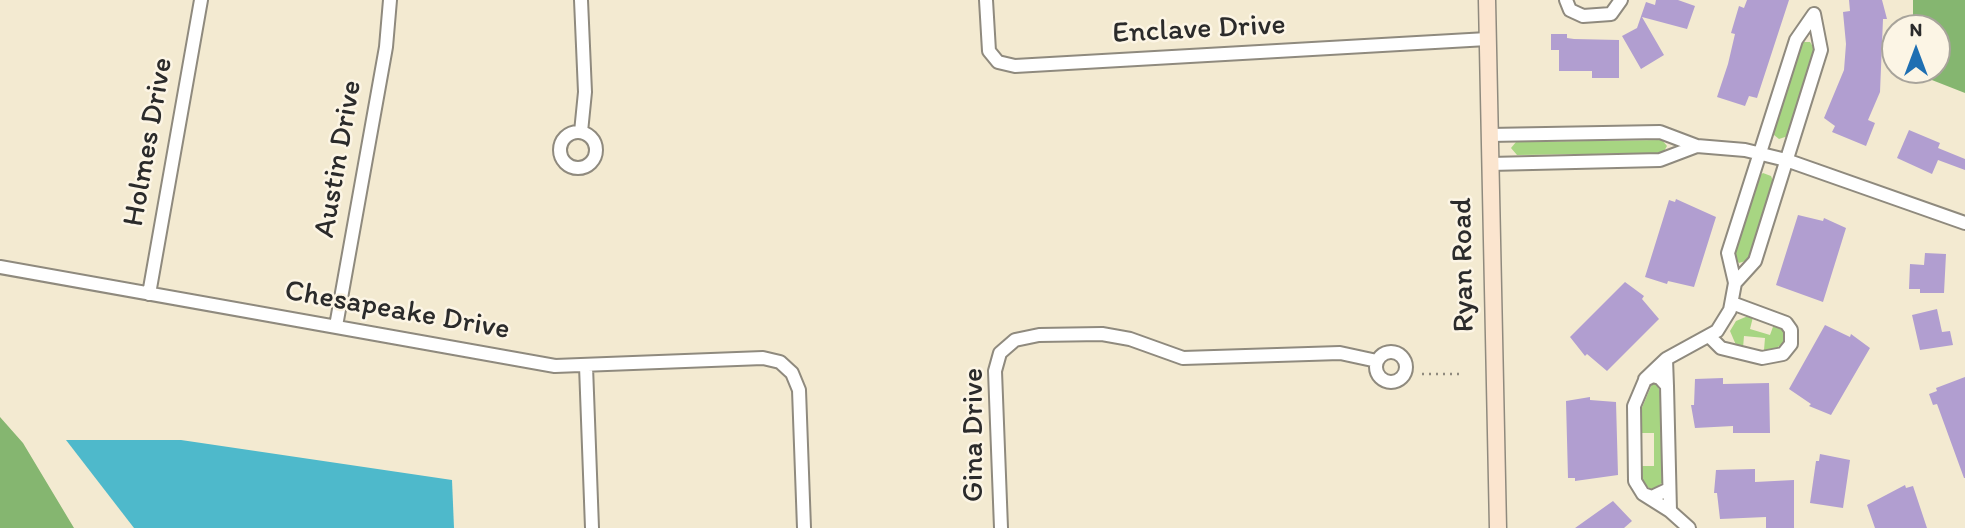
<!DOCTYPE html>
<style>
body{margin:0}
#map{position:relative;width:1965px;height:528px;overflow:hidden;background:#f3ead1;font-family:Itim,sans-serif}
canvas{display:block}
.north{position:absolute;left:1881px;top:14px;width:70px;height:70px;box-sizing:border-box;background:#fcf5e5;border:2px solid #a8a49b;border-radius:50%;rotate:0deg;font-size:19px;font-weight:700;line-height:28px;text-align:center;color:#2b2b2b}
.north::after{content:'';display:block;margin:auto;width:24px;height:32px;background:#1f6fb2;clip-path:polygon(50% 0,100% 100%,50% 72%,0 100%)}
</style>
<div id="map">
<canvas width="1965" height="528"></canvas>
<div class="north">N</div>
</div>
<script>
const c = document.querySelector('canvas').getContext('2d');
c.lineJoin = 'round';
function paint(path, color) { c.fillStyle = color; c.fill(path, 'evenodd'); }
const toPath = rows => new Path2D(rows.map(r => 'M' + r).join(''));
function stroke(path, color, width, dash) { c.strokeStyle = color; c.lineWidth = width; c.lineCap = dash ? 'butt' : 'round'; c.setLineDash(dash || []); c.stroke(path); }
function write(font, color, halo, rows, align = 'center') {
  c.font = font + ' Itim,sans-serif'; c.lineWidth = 5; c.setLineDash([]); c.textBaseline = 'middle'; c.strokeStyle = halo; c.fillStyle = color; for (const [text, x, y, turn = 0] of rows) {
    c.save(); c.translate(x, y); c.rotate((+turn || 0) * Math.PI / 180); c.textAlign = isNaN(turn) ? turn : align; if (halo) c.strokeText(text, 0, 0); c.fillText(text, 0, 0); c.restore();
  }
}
paint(toPath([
 [1804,42,1810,42,1815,50,1788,136,1779,139,1774,135,1773,129,1800,45],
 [1662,140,1667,146,1663,153,1517,155,1511,148,1516,142],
 [1763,173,1771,176,1774,183,1749,260,1739,263,1733,255,1759,176],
 [1748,316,1753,317,1750,329,1770,335,1774,324,1781,327,1784,331,1783,343,1774,350,1764,350,1765,338,1744,336,1743,348,1736,345,1730,331,1736,321],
 [1652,384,1657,384,1660,392,1662,483,1652,490,1642,483,1642,466,1654,466,1654,433,1642,433,1641,410]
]), '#a7d582');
paint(toPath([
 [1913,0,1965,0,1965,93,1914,73,1914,70,1937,70,1937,28,1913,28],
 [0,417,23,443,74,528,0,528]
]), '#85b670');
paint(toPath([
 [66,440,181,440,452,480,454,528,134,528]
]), '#4eb9cb');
paint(toPath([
 [1656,0,1678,0,1695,6,1687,29,1642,17,1664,55,1641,69,1622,36,1637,28,1646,2,1655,5],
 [1747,0,1789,0,1757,98,1749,96,1745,106,1717,97,1728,64,1735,34,1731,33,1739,6,1744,8],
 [1849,0,1882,0,1887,19,1883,19,1880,92,1868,120,1875,123,1866,146,1832,132,1835,126,1824,118,1844,70,1846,44,1843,12,1850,11],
 [1551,34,1567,34,1567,38,1574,39,1619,40,1619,78,1592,78,1592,71,1559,71,1559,50,1551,50],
 [1909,130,1940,143,1938,148,1965,159,1965,170,1938,160,1932,174,1897,158],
 [1676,199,1716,217,1694,287,1668,281,1667,284,1645,277,1669,200,1675,202],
 [1798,215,1823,221,1824,218,1846,228,1823,302,1776,285],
 [1925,253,1946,254,1944,293,1920,293,1920,289,1909,289,1910,264,1924,265],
 [1625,282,1644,296,1642,299,1659,319,1607,371,1587,354,1585,356,1570,337],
 [1937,309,1942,332,1950,331,1953,345,1920,350,1912,315],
 [1825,325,1850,337,1851,334,1870,348,1831,415,1809,406,1811,404,1789,389],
 [1965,377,1965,478,1964,478,1937,404,1933,405,1929,394,1937,391,1936,388],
 [1723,378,1723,384,1769,383,1770,433,1733,433,1733,426,1695,428,1691,405,1694,405,1695,379],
 [1590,397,1590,400,1616,402,1618,475,1575,481,1575,478,1568,478,1566,401],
 [1820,454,1850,460,1843,508,1810,503,1816,461,1819,461],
 [1755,469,1755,482,1794,480,1794,528,1766,528,1766,517,1720,519,1717,493,1714,493,1716,470],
 [1905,485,1906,488,1913,486,1927,528,1875,528,1867,505],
 [1613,501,1632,521,1624,528,1575,528]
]), '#b19ed0');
const minor = toPath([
 [986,0,989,51,998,62,1015,66,1487,39],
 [1566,0,1570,10,1583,16,1611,14,1621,0],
 [1814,14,1821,50,1755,261,1735,283,1728,253,1796,40,1814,14],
 '560 150a18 18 0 1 1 36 0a18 18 0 1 1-36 0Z',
 [581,132,585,92,581,0],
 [1489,135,1660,132,1697,146,1660,160,1490,164],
 [1697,146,1745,150,1786,160,1965,223],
 [0,267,555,366,763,358,780,362,792,373,799,390,804,528],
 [149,294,201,0],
 [336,326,386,47,390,0],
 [1709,336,1721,348,1762,358,1783,354,1791,344,1791,330,1786,323,1732,303],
 '1376 367a15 15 0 1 1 30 0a15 15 0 1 1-30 0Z',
 [1666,359,1717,331,1730,310,1735,283],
 [586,366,592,528],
 [1645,379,1666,359,1667,386],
 [1643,494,1670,511,1667,386,1660,378,1653,376,1645,380,1634,406,1635,481,1643,494,1652,497,1669,489],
 [1670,511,1689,528],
 [1001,528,995,371,1000,353,1015,340,1039,335,1102,334,1130,339,1183,358,1340,353,1377,361]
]);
const secondary = toPath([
 [1487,0,1498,528]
]);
stroke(minor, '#8f8a7e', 16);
stroke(secondary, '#8f8a7e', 19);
stroke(toPath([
 [1422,374,1459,374]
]), '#8f8a7e', 2.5, [2, 5]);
stroke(minor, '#fff', 12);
stroke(secondary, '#fbe5cf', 16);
write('30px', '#2b2b2b', '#fcf5e5', [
 ["Enclave Drive",1199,30,-3],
 ["Holmes Drive",149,142,-80],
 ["Austin Drive",339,159,-80],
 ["Ryan Road",1464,265,-91],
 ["Chesapeake Drive",397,311,10],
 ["Gina Drive",974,435,-90]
]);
</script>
